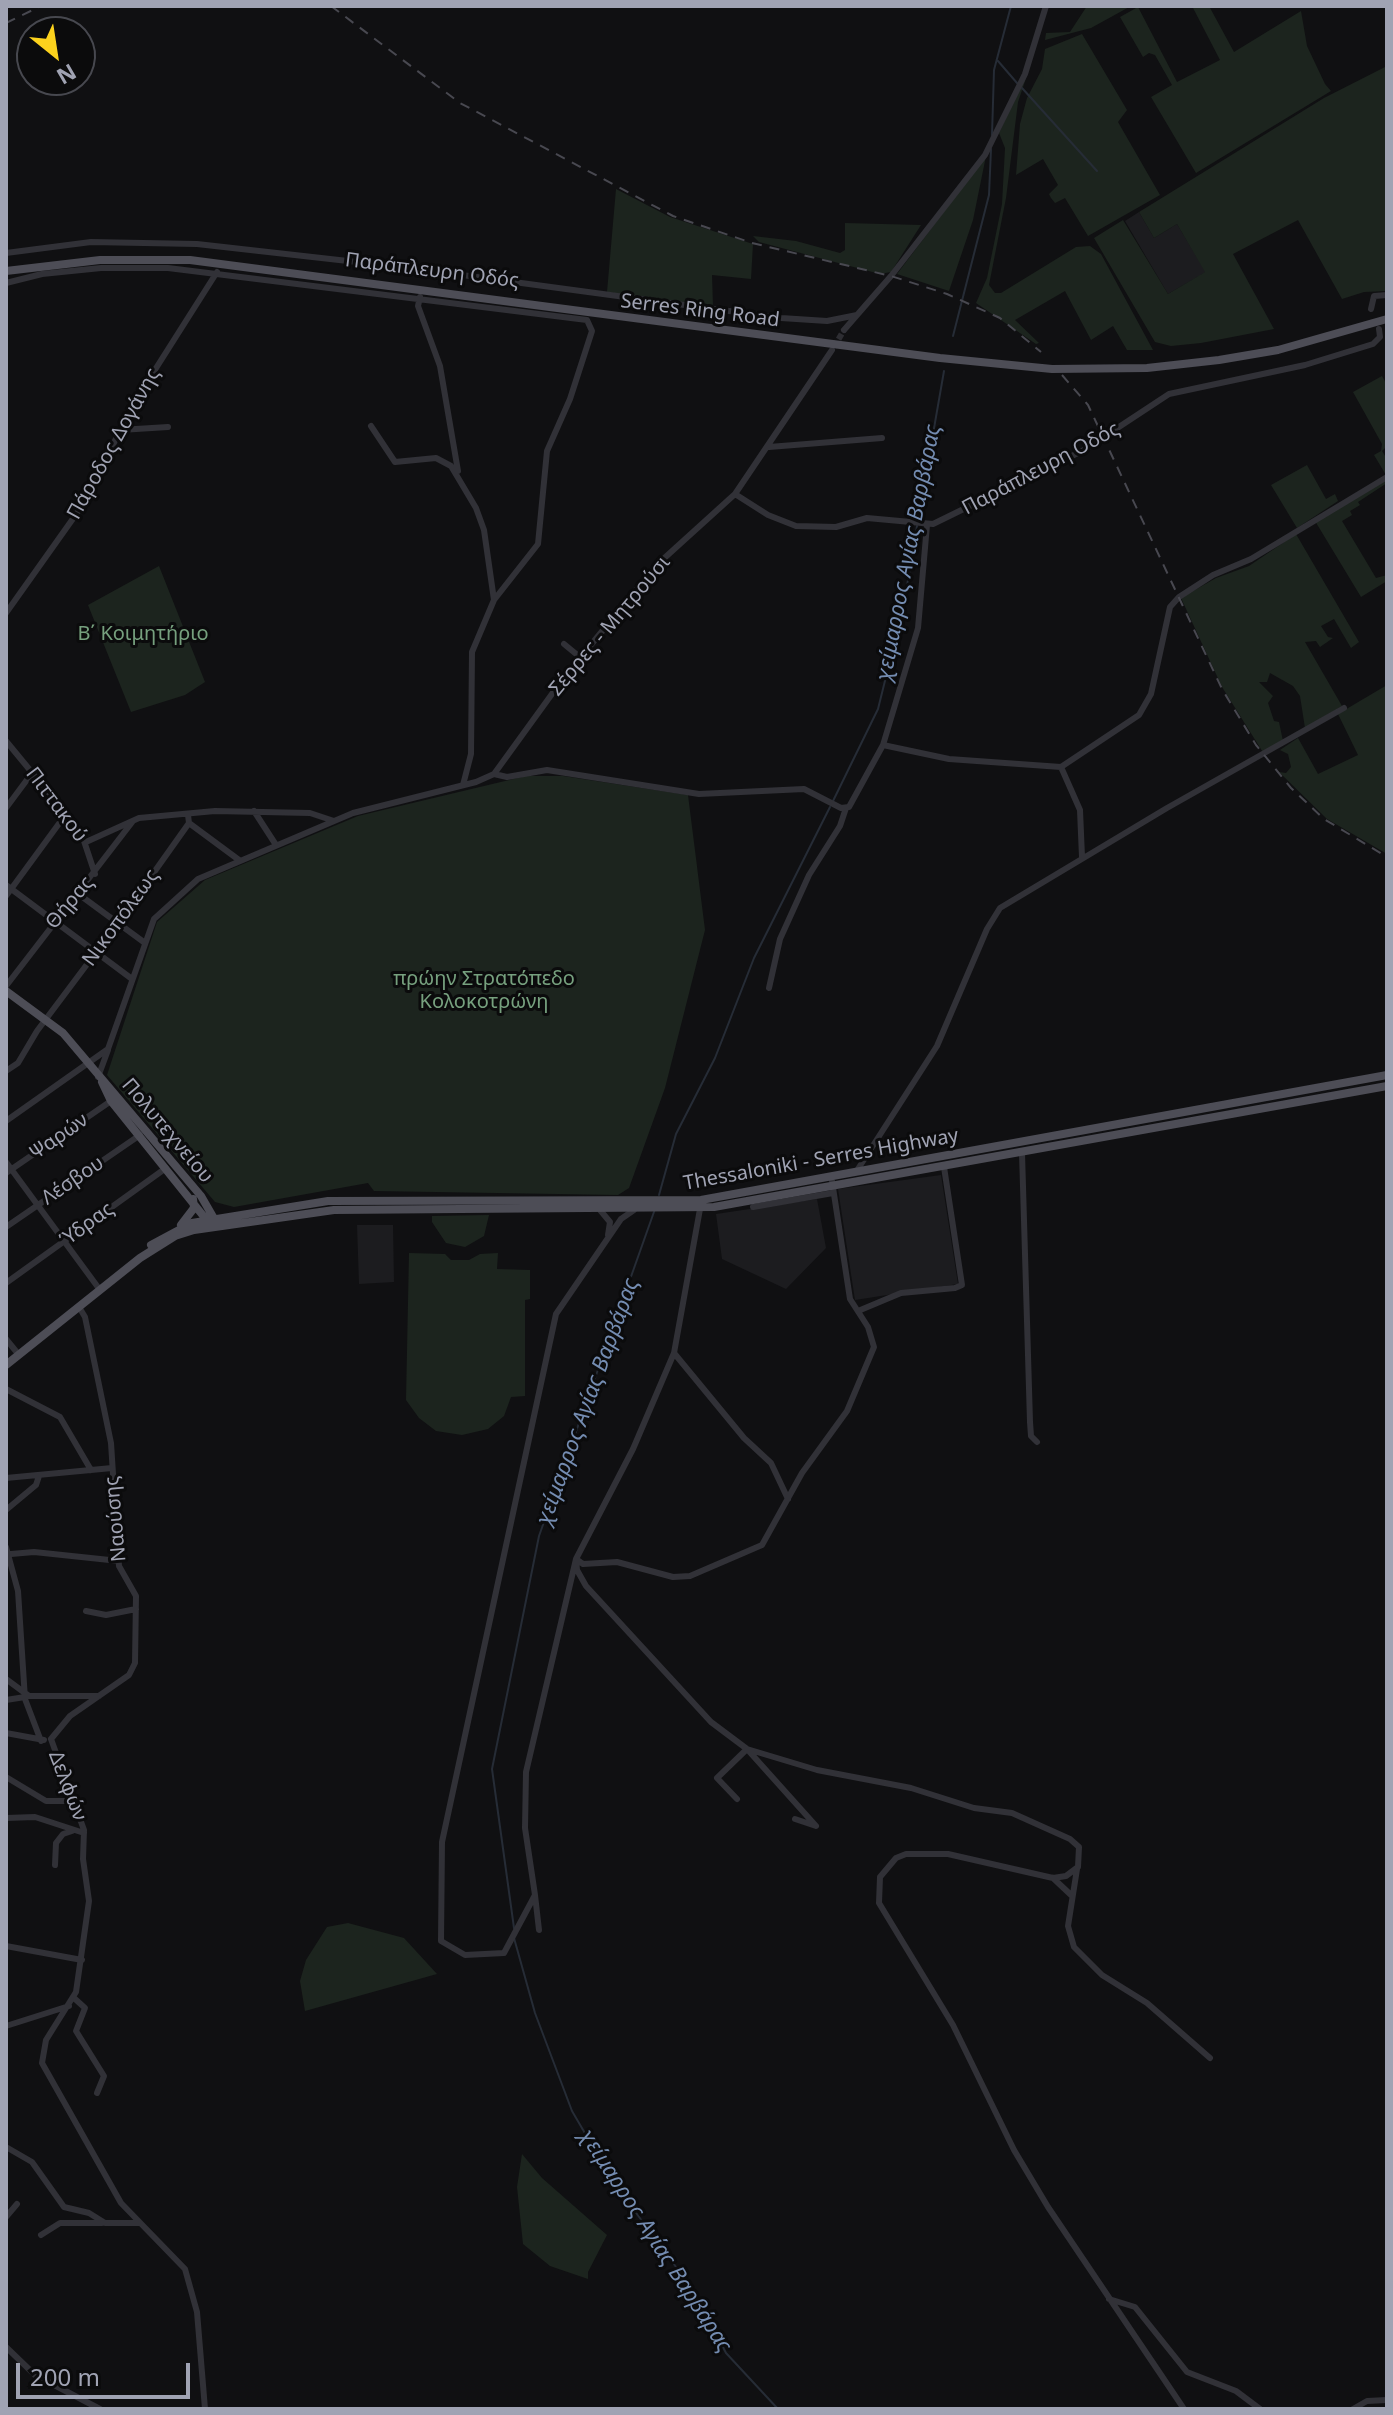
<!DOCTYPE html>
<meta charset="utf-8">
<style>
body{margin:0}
#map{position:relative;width:1393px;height:2415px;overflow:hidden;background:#101012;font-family:"Noto Sans",sans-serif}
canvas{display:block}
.frame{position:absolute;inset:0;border:8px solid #a0a3b3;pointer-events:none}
.north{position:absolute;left:16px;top:16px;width:80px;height:80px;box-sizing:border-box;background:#0b0b0c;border:2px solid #47484f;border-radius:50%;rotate:150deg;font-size:22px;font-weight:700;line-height:32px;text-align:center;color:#a0a3b3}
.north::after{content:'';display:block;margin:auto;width:28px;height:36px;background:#fcd21d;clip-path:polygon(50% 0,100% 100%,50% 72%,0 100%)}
.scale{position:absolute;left:16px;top:2363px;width:174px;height:36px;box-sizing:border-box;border:4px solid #a0a3b3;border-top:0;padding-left:10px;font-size:24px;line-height:28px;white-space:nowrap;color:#a0a3b3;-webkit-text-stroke:6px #0b0b0c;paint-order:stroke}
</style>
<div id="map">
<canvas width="1393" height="2415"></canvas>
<div class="frame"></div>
<div class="north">N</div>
<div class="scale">200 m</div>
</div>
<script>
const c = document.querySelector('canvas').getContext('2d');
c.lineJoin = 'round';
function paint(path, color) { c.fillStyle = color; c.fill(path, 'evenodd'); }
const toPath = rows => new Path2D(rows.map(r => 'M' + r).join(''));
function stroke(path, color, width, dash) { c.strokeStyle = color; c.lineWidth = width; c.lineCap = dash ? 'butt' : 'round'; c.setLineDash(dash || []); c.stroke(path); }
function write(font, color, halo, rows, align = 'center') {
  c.font = font + ' "Noto Sans",sans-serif'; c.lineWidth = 6; c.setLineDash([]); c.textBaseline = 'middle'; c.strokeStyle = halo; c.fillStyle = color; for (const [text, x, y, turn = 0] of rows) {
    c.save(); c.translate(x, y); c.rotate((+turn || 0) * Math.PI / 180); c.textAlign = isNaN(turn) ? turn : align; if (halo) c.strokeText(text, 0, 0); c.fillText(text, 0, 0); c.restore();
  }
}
paint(toPath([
 [1139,212,1154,238,1177,224,1206,272,1168,294,1125,221],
 [941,1175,958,1284,855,1300,838,1189],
 [817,1199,826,1248,786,1289,722,1259,716,1214],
 [357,1225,393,1225,394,1282,359,1284]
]), '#1c1c1f');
paint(toPath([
 [1087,6,1131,6,1091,28,1045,40,1046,33,1070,32],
 [1192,6,1209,6,1234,52,1301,11,1307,46,1325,84,1331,91,1196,173,1151,97,1172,85,1155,55,1149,53,1143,57,1120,17,1138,7,1177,82,1220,60],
 [1082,34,1127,110,1118,122,1160,195,1088,236,1065,198,1055,203,1051,198,1049,194,1058,185,1043,159,1016,175,1020,124,1027,98,1042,69,1045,49],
 [1031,63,1018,102,1006,198,989,285,995,293,1001,293,1076,247,1090,246,1101,254,1153,350,1127,350,1113,326,1091,340,1065,291,1015,320,1039,343,1036,344,976,303,987,278,1002,204,1005,148,999,133],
 [1387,66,1387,291,1364,292,1342,299,1298,220,1233,254,1274,329,1201,343,1171,346,1155,342,1094,238,1123,220,1168,294,1205,272,1177,224,1154,238,1139,212,1324,98],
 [986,156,973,220,949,291,897,274],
 [616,189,670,217,753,244,751,279,712,275,713,306,607,292],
 [845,223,921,225,891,272,880,274,759,242,753,236,796,241,840,253,845,250],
 [1382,376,1387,385,1387,446,1382,451,1387,459,1386,475,1374,455,1381,451,1382,444,1353,392],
 [1307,465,1326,499,1335,494,1338,501,1297,528,1271,485],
 [1387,478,1387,483,1358,502,1360,505,1350,511,1352,515,1342,521,1376,578,1387,575,1387,581,1361,597,1315,521],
 [1296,534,1359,642,1351,648,1334,619,1321,626,1328,637,1333,638,1320,647,1316,641,1305,642,1342,706,1305,728,1300,696,1293,686,1270,673,1267,682,1259,682,1273,696,1268,703,1274,721,1279,722,1283,741,1264,754,1222,687,1181,598,1216,578,1249,566],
 [159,566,205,682,185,695,131,712,88,605],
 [1387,685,1387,854,1327,819,1279,772,1286,773,1291,767,1288,754,1280,750,1298,738,1318,774,1358,755,1338,714],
 [526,776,563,776,688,795,705,930,665,1088,629,1188,618,1195,374,1191,368,1183,234,1207,215,1202,107,1075,157,922,205,880,358,816],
 [489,1215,484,1236,465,1247,446,1243,432,1222,432,1216],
 [409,1253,445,1254,451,1260,469,1260,480,1254,498,1253,497,1269,530,1270,530,1299,525,1300,525,1396,511,1397,504,1416,488,1429,462,1435,436,1431,419,1418,406,1400],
 [348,1923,404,1938,437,1974,305,2011,300,1981,306,1960,327,1927],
 [522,2154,542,2178,607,2235,588,2272,588,2279,550,2266,523,2244,517,2187]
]), '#1c241e');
stroke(toPath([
 [998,61,1017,83],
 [1022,88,1097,171],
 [992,135,994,70,1011,6],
 [953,336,989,195,991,149],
 [918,520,944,371],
 [833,801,878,709,904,604,917,526],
 [659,1195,676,1134,715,1058,754,958,830,807],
 [514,1928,492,1769,539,1536,655,1209],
 [514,1938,535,2013,572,2111,614,2183,693,2290,726,2353,778,2409]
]), '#262c36', 2);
stroke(toPath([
 [834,347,844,330]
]), '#2d2d32', 6, [6, 3]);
stroke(toPath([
 [6,253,91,242,197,244,410,268,781,318,827,321,857,315],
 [6,283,42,274,101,268,168,268,587,320,592,331,570,399,547,451,538,544,494,600],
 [420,297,418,306,440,366,458,471],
 [1371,309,1374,296,1387,295],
 [844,330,891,276,985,155,1025,74,1046,6],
 [371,426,395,462,436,458,451,466,476,508,484,530,494,600,472,652,471,754,463,785],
 [120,430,168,427],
 [769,447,882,438],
 [735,494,768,515,796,526,836,527,867,518,933,524,1084,450,1169,394,1305,365,1373,344,1380,337,1379,329],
 [6,613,77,513,139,395,217,272],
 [564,644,581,658],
 [6,741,81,832,95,874],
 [883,745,949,759,1061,767,1139,715,1151,694,1170,607,1179,597,1213,575,1251,559,1387,477],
 [1061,767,1080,810,1082,857],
 [494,774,507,777,547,770,699,794,804,789,841,808,849,807,883,745,918,628,927,525],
 [6,808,32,773],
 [254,811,276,845],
 [189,823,239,860],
 [86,842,139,818,215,811,310,813,334,821],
 [6,885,132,979],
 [77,893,145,943],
 [6,896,66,814],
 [6,986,133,821],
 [769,988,780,939,809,875,840,826,846,808],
 [6,1071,18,1063,37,1031,118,923,189,823,188,815],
 [98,1077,108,1050],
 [6,1121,108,1049,154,919,198,879,353,813,476,782,494,774,565,676,638,588,660,562,735,494,832,350],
 [1022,1153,1030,1422,1031,1436,1037,1442],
 [6,1162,100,1290],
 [856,1172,937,1046,987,929,1000,908,1167,808,1344,708],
 [6,1173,111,1101],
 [753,1207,833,1193],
 [700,1209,674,1353,633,1449,576,1559,577,1570,586,1586,711,1722,747,1749,817,1770,911,1788,974,1808,1012,1813,1070,1839,1079,1847,1078,1867,1066,1876,1053,1878,948,1854,906,1854,896,1858,880,1877,879,1903,953,2025,1014,2150,1048,2207,1184,2409],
 [600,1210,610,1222,608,1235],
 [634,1210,621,1219,556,1314,442,1842,441,1941,465,1955,504,1953,535,1895,525,1828,526,1772,576,1559,583,1564,617,1562,673,1577,690,1576,762,1545,802,1473,847,1411,874,1347,868,1327,850,1299,832,1181],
 [6,1227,140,1135],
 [6,1283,166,1168],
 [858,1311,901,1293,955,1288,962,1285,944,1167],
 [6,1339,19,1355],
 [674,1353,744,1438,771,1463,788,1499],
 [6,1389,60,1417,91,1470],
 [6,1478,112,1468],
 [6,1510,36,1485,39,1476],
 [6,1547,18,1591,25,1699,41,1741],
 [11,1554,34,1552,119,1561],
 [86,1611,106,1615,136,1609],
 [6,1679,29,1696,99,1696],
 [6,1700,25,1697],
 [6,1733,44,1740],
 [51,1739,84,1830,83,1859,89,1901,76,1992,46,2040,42,2063,121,2203,185,2269,197,2312,205,2409],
 [51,1739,70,1716,129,1675,135,1663,136,1596,119,1566,111,1443,85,1317,79,1307],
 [6,1777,46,1801,74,1801],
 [737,1799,717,1778,747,1749,816,1826,795,1819],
 [6,1818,35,1817,84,1833],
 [55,1865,56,1843,63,1834,72,1831],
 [1077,1869,1068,1926,1074,1947,1102,1975,1147,2003,1210,2058],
 [1053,1878,1071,1895],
 [535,1895,539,1930],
 [6,1946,82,1960],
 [74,1998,85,2008,76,2031,104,2076,97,2093],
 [6,2026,69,2006],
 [6,2147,32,2162,64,2207,89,2213,105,2223,138,2223],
 [6,2217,17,2204],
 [41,2235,60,2223,102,2223],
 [1109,2299,1135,2307,1187,2372,1236,2391,1260,2409],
 [6,2347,35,2375,100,2409],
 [1353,2409,1367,2401,1387,2400]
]), '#313137', 6);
stroke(toPath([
 [6,271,100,260,190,260,940,358,1052,369,1147,368,1219,360,1278,350,1387,319],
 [6,991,63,1033,201,1196,216,1222],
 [102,1082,111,1101,209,1223],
 [181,1225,194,1208,193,1199],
 [151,1245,192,1223,328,1201,701,1200,1387,1075],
 [6,1365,140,1258,175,1236,194,1230,334,1210,714,1207,1387,1086]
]), '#4d4d56', 8);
stroke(toPath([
 [331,6,460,103,673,216,752,243,891,276,947,294,1000,318,1041,352],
 [6,23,41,6],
 [1062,375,1088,405,1222,689,1256,745,1291,788,1324,819,1387,857]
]), '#484850', 2, [10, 8]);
write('20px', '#a0a3b3', '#0b0b0c', [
 ["Παράπλευρη Οδός",432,271,7],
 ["Serres Ring Road",700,311,7],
 ["Πάροδος Δογάνης",114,444,-61],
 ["Παράπλευρη Οδός",1041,469,-28],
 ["Σέρρες - Μητρούσι",610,626,-50],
 ["Πιττακού",56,805,53],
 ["Θήρας",70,903,-50],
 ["Νικοπόλεως",121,918,-54],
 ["Πολυτεχνείου",167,1131,50],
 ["Ψαρών",59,1137,-35],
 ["Thessaloniki - Serres Highway",821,1160,-10],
 ["Λέσβου",73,1181,-34],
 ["Ύδρας",87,1225,-36],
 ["Ναούσης",116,1519,-95],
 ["Δελφών",67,1786,69]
]);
write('20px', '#76a07e', '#0b0b0c', [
 ["Β΄ Κοιμητήριο",143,634],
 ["πρώην Στρατόπεδο",484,979],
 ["Κολοκοτρώνη",484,1002]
]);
write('italic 22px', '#748cb1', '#0b0b0c', [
 ["χείμαρρος Αγίας Βαρβάρας",909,553,-79],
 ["χείμαρρος Αγίας Βαρβάρας",588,1402,-70],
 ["χείμαρρος Αγίας Βαρβάρας",655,2241,57]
]);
</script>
